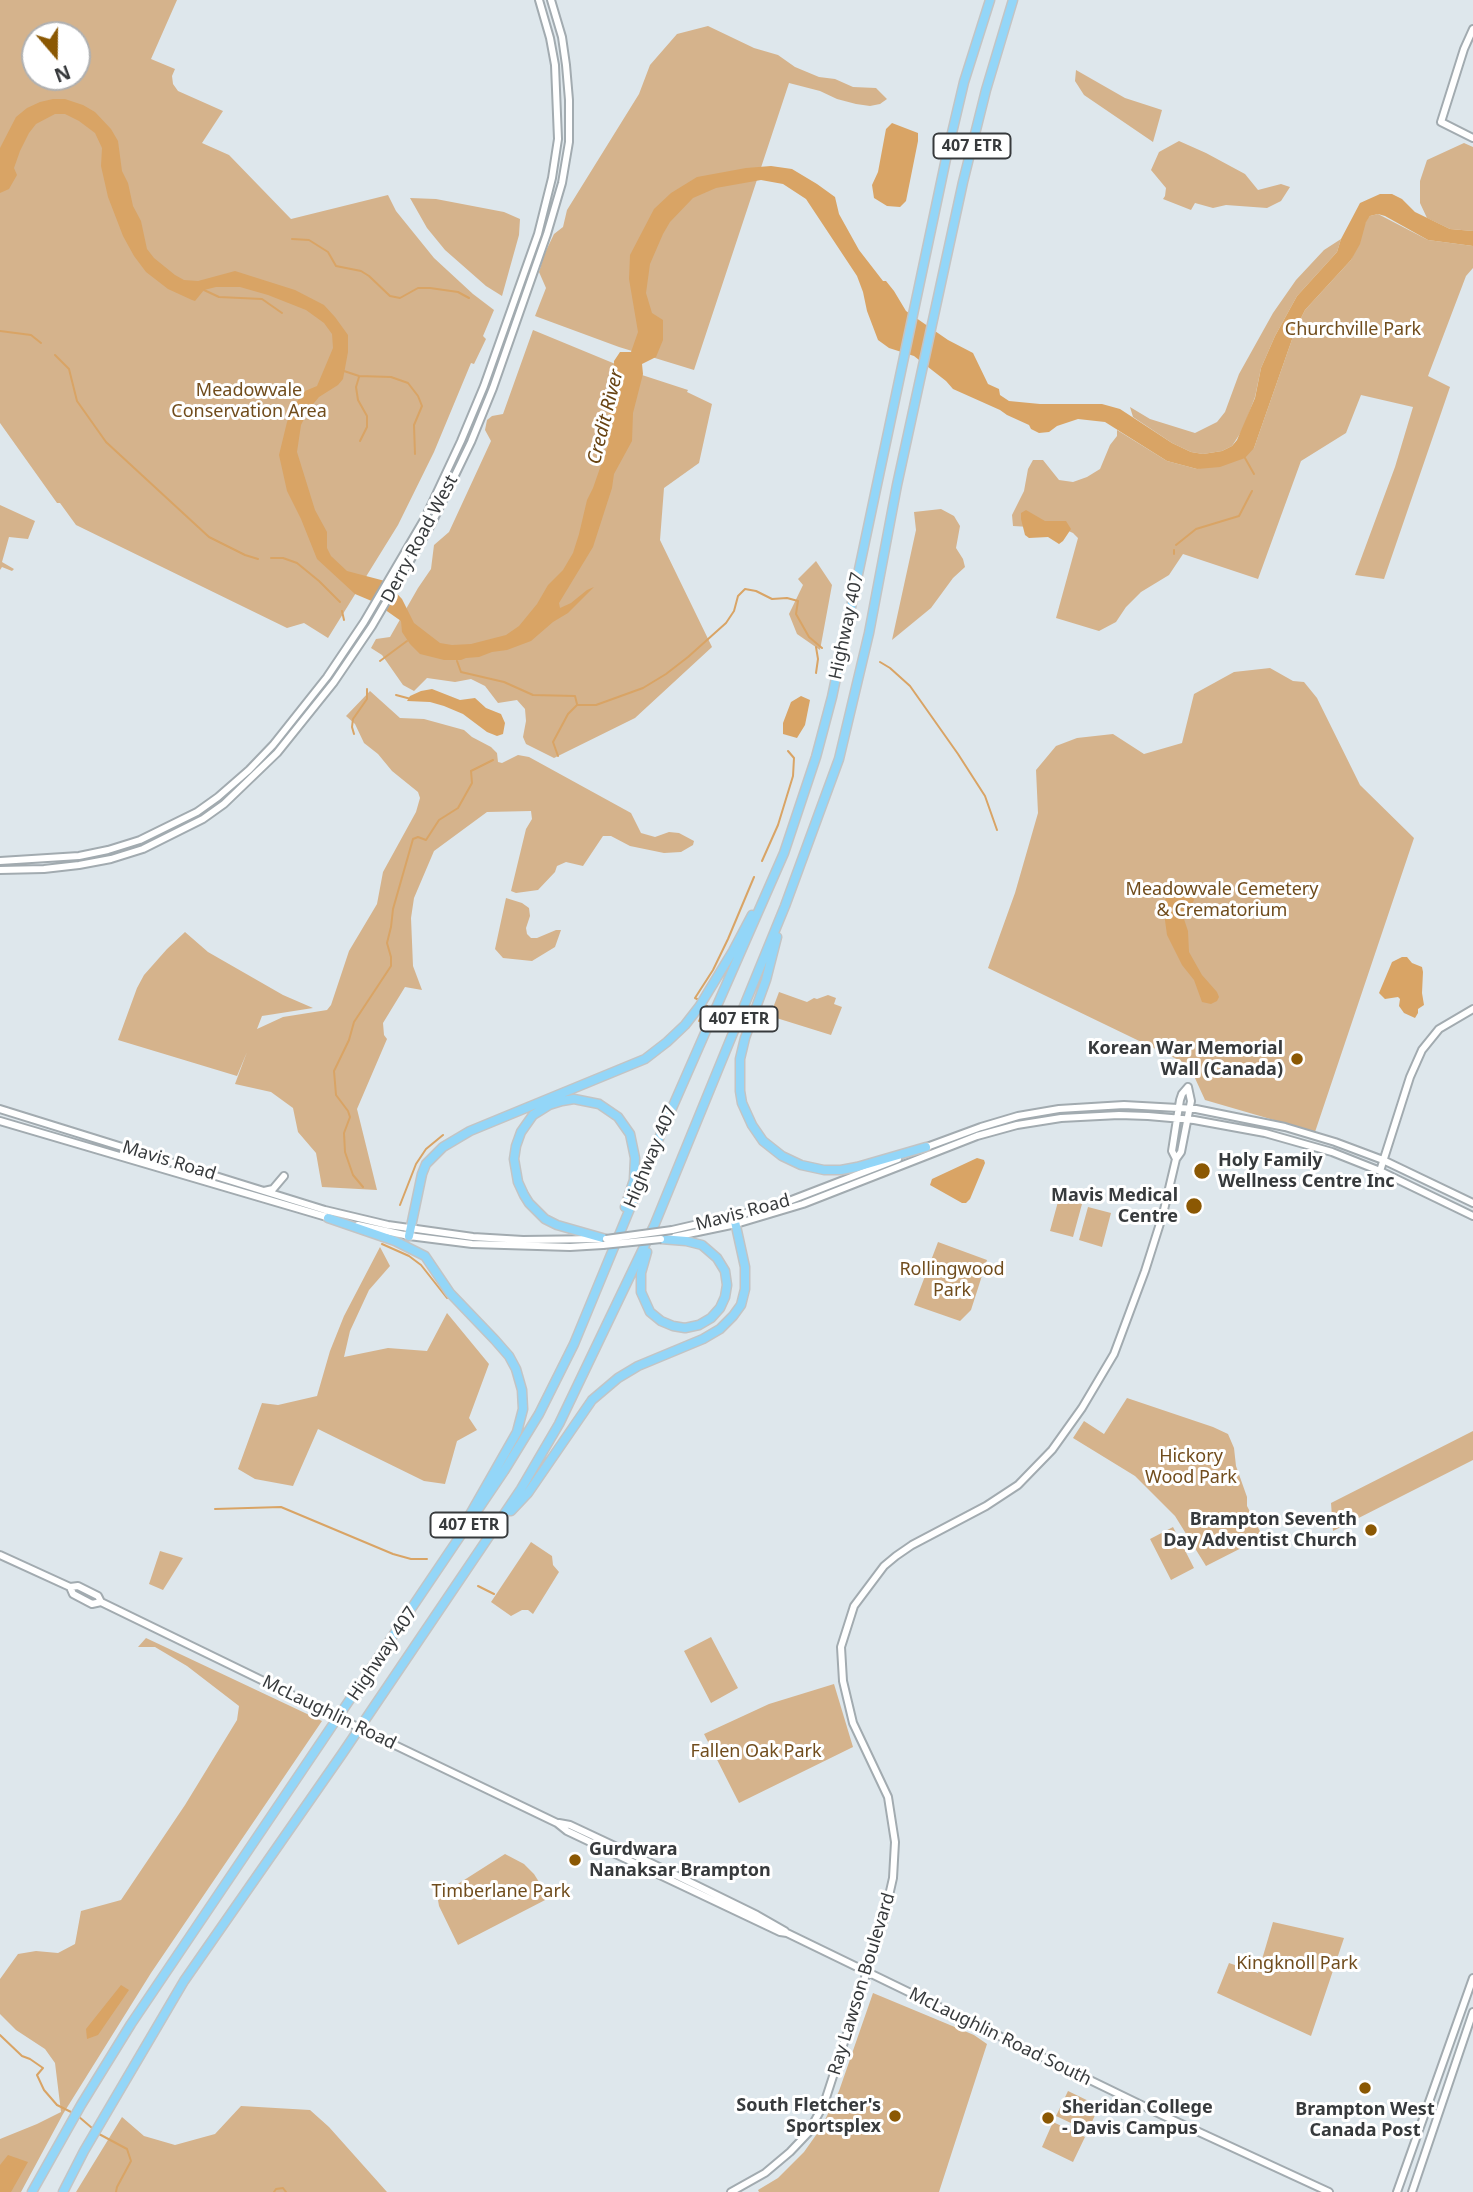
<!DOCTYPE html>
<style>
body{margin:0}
#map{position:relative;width:1473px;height:2192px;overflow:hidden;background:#dee7ec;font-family:"Noto Sans",sans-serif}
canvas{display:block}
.north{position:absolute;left:21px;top:21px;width:70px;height:70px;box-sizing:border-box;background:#fff;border:2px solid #afb0b1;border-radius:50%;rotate:160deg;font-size:19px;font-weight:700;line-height:28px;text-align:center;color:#373a3c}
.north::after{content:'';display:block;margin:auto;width:24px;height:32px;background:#8b5803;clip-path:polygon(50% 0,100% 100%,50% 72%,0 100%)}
</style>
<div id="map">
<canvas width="1473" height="2192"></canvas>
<div class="north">N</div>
</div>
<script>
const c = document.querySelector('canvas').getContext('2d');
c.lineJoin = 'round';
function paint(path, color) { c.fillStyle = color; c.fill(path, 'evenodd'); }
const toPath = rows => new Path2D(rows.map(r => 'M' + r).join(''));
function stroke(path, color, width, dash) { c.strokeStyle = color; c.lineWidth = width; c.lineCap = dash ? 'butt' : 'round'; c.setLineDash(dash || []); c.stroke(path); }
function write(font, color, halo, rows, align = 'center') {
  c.font = font + ' "Noto Sans",sans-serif'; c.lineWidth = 6; c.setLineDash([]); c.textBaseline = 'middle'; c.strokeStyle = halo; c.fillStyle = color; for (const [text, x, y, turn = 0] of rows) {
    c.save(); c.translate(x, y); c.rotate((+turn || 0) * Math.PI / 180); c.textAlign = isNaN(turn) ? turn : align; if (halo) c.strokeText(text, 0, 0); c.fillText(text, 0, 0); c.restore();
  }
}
paint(toPath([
 [0,0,177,0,151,59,175,69,172,76,173,84,178,91,223,111,202,143,229,155,291,219,388,195,396,211,434,258,473,294,494,310,483,336,486,339,474,364,471,363,434,452,398,525,328,638,304,623,287,628,76,525,60,503,57,503,0,423],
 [35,35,77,35,77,77,35,77],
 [708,26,754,48,778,55,795,67,819,77,835,79,853,87,876,88,887,99,880,104,870,106,856,104,837,99,820,91,789,83,694,370,619,347,535,316,546,288,539,272,544,255,554,234,563,227,567,210,639,94,650,65,677,34],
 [1076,70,1125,98,1162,110,1153,142,1084,95,1075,81],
 [1179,141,1206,153,1245,174,1258,190,1281,184,1290,187,1281,201,1267,208,1226,205,1213,208,1195,203,1191,210,1163,199,1165,196,1166,188,1151,170,1159,152],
 [1464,143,1473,147,1473,231,1450,229,1427,218,1420,203,1420,181,1427,160],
 [410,198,436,199,504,212,520,219,519,235,502,296,486,286,445,250,427,228],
 [1378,214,1428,240,1473,246,1473,268,1466,276,1428,376,1450,387,1384,579,1355,575,1395,467,1413,407,1361,395,1346,433,1301,461,1258,579,1183,554,1169,575,1141,592,1126,607,1116,622,1099,631,1056,618,1078,538,1073,533,1064,529,1013,526,1012,515,1024,491,1028,469,1033,460,1043,460,1059,480,1073,482,1087,477,1100,469,1110,445,1117,436,1117,430,1167,461,1197,469,1254,448,1296,328,1305,310,1351,260,1366,221,1370,216],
 [1341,239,1337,252,1297,296,1275,336,1261,368,1255,397,1243,429,1232,446,1222,451,1203,454,1191,452,1172,443,1133,417,1130,407,1150,419,1195,433,1217,422,1225,412,1239,374,1273,313,1296,280,1324,250],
 [533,330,642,375,688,390,687,392,712,404,699,463,664,488,660,540,712,647,635,718,554,758,526,744,523,737,526,721,525,709,517,700,498,703,485,686,471,679,455,682,427,678,414,691,403,685,382,655,371,648,376,639,390,637,418,588,431,569,434,545,449,532,491,441,485,430,487,420,492,416,503,414],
 [0,505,35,521,28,539,9,537,2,562,14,569,12,571,2,567,0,570],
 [941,509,954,516,960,526,956,548,963,559,965,567,953,578,931,608,892,640,916,530,914,512],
 [816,561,832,585,820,650,797,634,789,614,803,585,798,579],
 [1270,668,1293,681,1304,682,1317,698,1360,785,1414,838,1315,1132,1205,1100,1189,1065,988,968,1015,893,1038,813,1036,770,1056,746,1077,738,1113,734,1144,754,1182,743,1194,694,1234,672],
 [370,691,400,718,424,719,464,730,472,737,491,747,497,753,498,762,502,763,518,755,529,757,631,813,641,833,655,837,669,832,679,833,694,841,693,845,681,852,664,853,630,846,611,836,603,836,583,866,566,862,557,866,555,872,538,890,516,893,511,891,526,829,532,819,531,811,487,812,434,851,414,898,411,918,413,966,422,990,405,987,383,1023,384,1035,387,1039,357,1109,377,1190,322,1187,316,1153,298,1132,293,1108,271,1092,235,1084,247,1052,237,1076,118,1040,137,988,144,975,167,949,185,932,208,952,283,995,313,1008,262,1016,257,1029,283,1017,327,1010,331,1005,349,951,377,904,383,872,416,812,420,798,418,792,392,771,378,754,364,743,355,724,346,716],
 [506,898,522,903,529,908,530,916,526,928,527,934,531,938,537,938,556,930,561,930,555,947,532,961,503,958,495,949],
 [779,992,807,1002,814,998,817,999,828,995,836,998,834,1004,842,1007,831,1035,770,1016],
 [1059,1198,1082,1204,1073,1237,1050,1231],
 [1088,1207,1111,1213,1102,1247,1079,1240],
 [938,1242,987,1260,971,1310,960,1321,914,1305],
 [380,1247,390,1266,369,1290,350,1331,344,1357,388,1348,427,1351,447,1313,489,1364,469,1418,477,1430,457,1441,445,1484,424,1481,318,1429,293,1486,255,1479,238,1469,262,1403,278,1405,317,1396,330,1351,344,1316],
 [1127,1398,1213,1427,1228,1434,1234,1448,1236,1466,1247,1497,1247,1506,1263,1537,1206,1566,1175,1516,1135,1476,1073,1438,1084,1421,1104,1434],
 [1473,1431,1473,1460,1333,1531,1331,1503],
 [1173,1527,1194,1568,1171,1580,1150,1539],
 [531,1542,552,1556,553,1565,559,1572,533,1614,528,1610,522,1610,511,1616,491,1602],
 [160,1551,183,1558,163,1590,149,1584],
 [711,1637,738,1688,711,1703,684,1651],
 [146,1638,322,1721,151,1973,63,2114,21,2192,0,2192,0,2139,37,2124,61,2112,55,2063,45,2049,16,2030,0,2014,0,1979,18,1954,36,1951,58,1953,75,1944,81,1911,121,1900,185,1805,237,1720,239,1706,187,1666,155,1647,138,1647],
 [834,1684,853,1747,739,1803,704,1734,769,1704],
 [505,1854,524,1864,534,1874,549,1898,458,1945,439,1906,436,1888,443,1886,450,1889],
 [1273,1922,1344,1938,1311,2036,1217,1993,1229,1963,1258,1973],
 [873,1993,974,2035,987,2044,939,2192,759,2192,758,2190,778,2178,804,2152,821,2128,839,2091],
 [1068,2091,1099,2106,1088,2131,1056,2116],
 [241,2106,310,2110,329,2127,387,2192,76,2192,122,2117,144,2136,175,2145,215,2134],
 [1053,2122,1085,2137,1073,2162,1042,2147]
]), '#d5b38c');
paint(toPath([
 [53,99,65,99,83,105,95,112,111,129,118,141,122,171,128,183,133,206,141,221,147,249,154,258,175,275,184,280,198,281,235,271,295,290,324,305,335,317,348,335,348,352,343,379,338,385,319,397,309,409,301,425,297,452,315,510,327,532,327,548,331,556,347,571,385,581,402,599,414,623,440,643,452,645,471,644,506,635,519,626,537,604,548,585,563,570,573,553,579,534,587,500,593,488,607,448,610,400,614,388,614,361,620,352,631,352,638,332,629,279,630,255,654,209,671,193,697,177,746,168,771,166,792,169,817,184,835,197,839,214,859,250,883,281,886,281,894,291,906,311,948,340,973,353,988,384,999,389,1000,395,1009,401,1040,404,1102,404,1120,409,1172,443,1191,452,1203,454,1222,451,1232,446,1237,440,1255,398,1261,368,1275,336,1297,296,1337,252,1341,239,1360,203,1380,194,1392,194,1402,199,1415,212,1450,229,1473,231,1473,246,1428,240,1385,216,1378,214,1370,216,1366,222,1360,244,1351,260,1305,310,1296,328,1254,448,1245,458,1220,467,1197,469,1167,461,1105,422,1078,419,1057,426,1049,432,1039,433,1031,429,1029,425,1007,415,1000,410,953,389,946,381,914,356,889,348,878,340,867,311,863,292,857,276,806,199,783,184,761,180,716,188,693,198,670,222,663,234,650,264,646,293,652,313,663,320,663,340,656,357,642,364,643,374,633,413,632,441,614,474,612,488,593,547,559,603,560,608,571,603,587,590,594,587,568,613,553,622,531,641,507,650,492,652,479,657,466,658,461,660,444,660,420,654,410,644,402,632,401,621,374,602,355,594,317,559,301,519,287,491,279,455,287,422,293,407,305,391,317,386,333,348,332,334,324,323,306,310,268,295,240,287,216,287,204,290,195,301,192,300,168,289,146,272,134,256,123,236,108,197,101,166,102,148,95,133,79,121,65,114,55,114,36,124,29,133,20,151,14,168,17,175,9,189,0,193,0,148,16,117,27,108,40,102],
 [892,123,918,133,918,141,906,201,900,207,887,206,874,198,872,185,878,172,886,129],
 [1026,510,1045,521,1066,521,1071,529,1063,541,1059,544,1048,537,1029,538,1025,535,1021,519,1021,513],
 [432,689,460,700,475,698,486,708,501,714,505,723,503,734,497,736,487,732,463,714,444,706,430,702,407,701,410,696,421,691],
 [801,696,810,700,805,725,797,738,783,734,783,723,791,702],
 [1180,886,1192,893,1194,900,1190,909,1182,913,1188,931,1189,952,1202,975,1217,992,1219,997,1217,1001,1211,1004,1202,1002,1194,980,1182,965,1167,935,1164,913,1165,900,1170,890],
 [1402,957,1407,957,1412,963,1422,967,1423,972,1422,993,1424,1005,1418,1009,1418,1013,1415,1018,1404,1013,1399,1006,1400,999,1398,997,1385,999,1379,993,1392,962],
 [977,1158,984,1160,985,1163,970,1199,966,1203,962,1203,930,1185,932,1179],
 [121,1985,129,1990,98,2035,87,2039,86,2029],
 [8,2155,28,2162,11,2192,0,2192,0,2165]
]), '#d9a465');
stroke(toPath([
 [292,239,309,240,328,252,336,266,361,271,369,276,390,296,400,298,418,288,430,288,458,292,469,298],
 [204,290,219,297,262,299,282,313],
 [0,331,31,335,41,343],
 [55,355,69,369,77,401,106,442,209,537,245,555,258,559],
 [344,371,359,376,391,377,408,383,418,396,422,406,414,425,415,454],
 [359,377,356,387,358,400,367,416,367,427,360,441],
 [1245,458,1254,474],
 [1176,545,1196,529,1239,516,1252,491],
 [1174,554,1174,550],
 [271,558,283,558,297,563,319,581,340,602],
 [342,611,344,620],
 [380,661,407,641],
 [457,661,461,672,504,682,533,695,575,696,577,704],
 [880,662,890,668,910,686,958,754,985,796,997,830],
 [816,673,818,659,816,647],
 [396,695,411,699],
 [354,734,352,727,353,719,367,699,367,689],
 [558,756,553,742,568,714,577,705,596,705,643,688,666,674,688,657,726,623,734,611,738,596,745,589,756,591,772,599,787,598,798,601,796,614,809,637,822,648],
 [762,861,778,825,793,776,794,758,788,751],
 [697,999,695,998,713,970,728,939,754,877],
 [699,1021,707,1006,705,1005],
 [363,1187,353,1175,345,1152,344,1133,350,1117,348,1111,336,1095,334,1071,349,1040,354,1022,391,966,391,957,387,943,391,927,393,909,413,839,418,837,426,840,439,820,458,808,472,783,471,771,493,760],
 [400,1205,416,1164,426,1149,443,1135],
 [382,1244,409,1256,421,1265,447,1298],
 [215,1509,281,1507,393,1554,411,1559,427,1559],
 [478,1586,494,1594],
 [0,2035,22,2056,30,2059,43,2068,37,2075,44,2090,57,2105,73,2113],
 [78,2116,92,2128],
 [99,2134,127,2149,131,2161,117,2187,116,2192],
 [274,2192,276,2189,283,2188,286,2192]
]), '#d9a465', 2);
const secondary = toPath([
 [1473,29,1464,49,1441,122,1473,138],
 [0,861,79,856,108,850,140,840,197,812,218,797,249,770,273,745,327,677,364,622,425,518,461,441,484,386,538,234,552,178,558,139,555,65,550,38,539,0],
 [0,870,44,869,79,865,111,859,143,849,203,819,224,804,277,753,334,682,372,626,432,523,471,442,493,388,547,234,562,183,569,142,569,100,566,65,562,37,551,0],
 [0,1109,325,1210,388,1225,473,1237,523,1240,600,1239],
 [0,1121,330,1218],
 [924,1148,981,1127,1018,1116,1059,1109,1124,1105,1196,1109,1285,1127,1335,1142,1383,1160,1473,1203],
 [1176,1159,1172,1151,1180,1100,1182,1094,1188,1087],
 [1380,1171,1410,1077,1422,1050,1439,1029,1473,1009],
 [264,1191,273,1189,284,1176],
 [358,1225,409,1236,472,1244,570,1247,603,1245],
 [672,1230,776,1206,898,1159],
 [669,1238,736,1224,803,1204,977,1136,1017,1125,1061,1118,1119,1115,1148,1116,1194,1120,1265,1133,1332,1152,1380,1171,1473,1216],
 [0,1555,70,1587,78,1586,98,1596,101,1602,321,1709],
 [70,1587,73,1594,92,1604,101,1602],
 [376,1736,557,1823,567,1831,780,1932,787,1933,1162,2115,1329,2192],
 [559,1823,570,1825,653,1864,757,1915,785,1931],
 [731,2192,765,2173,790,2152,808,2133,824,2104,883,1922,893,1878,895,1842,888,1797,853,1723,843,1681,841,1647,854,1606,884,1566,896,1556,912,1545,986,1506,1018,1485,1052,1450,1082,1408,1114,1354,1145,1271,1163,1214,1176,1159,1181,1152,1191,1101,1188,1087],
 [1397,2192,1473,1978],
 [1412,2192,1473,2012]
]);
const highway = toPath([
 [777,937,766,980,745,1038,740,1059,740,1091,742,1103,752,1125,763,1141,782,1156,801,1165,824,1170,841,1170,857,1167,926,1147],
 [328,1218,395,1241,425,1256,450,1293,495,1340,509,1356,516,1369,522,1390,523,1409,517,1432,468,1518],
 [409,1236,422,1174,426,1164,443,1147,470,1131,645,1059,667,1042,685,1025,699,1007,733,951,752,915],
 [606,1239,557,1225,545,1219,529,1203,524,1195,518,1182,514,1159,516,1146,521,1132,533,1115,549,1105,562,1101,574,1099,599,1104,618,1117,630,1134,635,1158,634,1180,625,1207],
 [647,1252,641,1273,641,1292,650,1312,661,1321,673,1326,685,1328,699,1325,711,1318,720,1308,725,1297,727,1285,725,1271,717,1258,702,1245,686,1241,661,1239],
 [511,1511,528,1493,592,1400,618,1378,638,1366,703,1339,720,1329,733,1316,741,1305,745,1289,745,1267,734,1217],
 [32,2192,81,2105,131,2024,504,1471,539,1414,574,1344,662,1131,784,853,816,757,832,697,947,154,964,82,990,0],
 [63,2192,84,2151,184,1981,342,1754,521,1489,559,1424,654,1226,785,906,839,759,869,633,897,485,963,182,986,90,1013,0]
]);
stroke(secondary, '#a2abb0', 10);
stroke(highway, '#c3c4c4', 11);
stroke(secondary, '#fff', 6);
stroke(highway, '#93d6f8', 8);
const secondaryBridge = toPath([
 [606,1239,672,1230],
 [603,1245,661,1239],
 [321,1709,376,1736]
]);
stroke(secondaryBridge, '#a2abb0', 10, []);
stroke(secondaryBridge, '#fff', 6);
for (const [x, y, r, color] of [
 [1297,1059,7,"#8b5803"],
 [1202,1171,9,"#8b5803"],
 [1194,1206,9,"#8b5803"],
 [1371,1530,7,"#8b5803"],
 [575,1860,7,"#8b5803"],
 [1365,2088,7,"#8b5803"],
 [895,2116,7,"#8b5803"],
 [1048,2118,7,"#8b5803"]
]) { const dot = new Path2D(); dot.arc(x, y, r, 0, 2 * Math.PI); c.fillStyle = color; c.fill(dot); stroke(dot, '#fff', 2.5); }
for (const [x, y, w] of [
 [972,146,77],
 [739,1019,77],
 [469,1525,77]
]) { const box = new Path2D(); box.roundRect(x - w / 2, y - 12.5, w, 25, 5); c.fillStyle = '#fff'; c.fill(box); stroke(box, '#373a3c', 2); }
write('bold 16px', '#373a3c', null, [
 ["407 ETR",972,146],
 ["407 ETR",739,1019],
 ["407 ETR",469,1525]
]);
write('18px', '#704c1c', '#fff', [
 ["Churchville Park",1353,330],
 ["Meadowvale",249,391],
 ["Conservation Area",249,412],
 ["Meadowvale Cemetery",1222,890],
 ["& Crematorium",1222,911],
 ["Rollingwood",952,1270],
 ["Park",952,1291],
 ["Hickory",1191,1457],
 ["Wood Park",1191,1478],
 ["Fallen Oak Park",756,1752],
 ["Timberlane Park",501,1892],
 ["Kingknoll Park",1297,1964]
]);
write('18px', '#373a3c', '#fff', [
 ["Derry Road West",420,539,-62],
 ["Highway 407",847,626,-78],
 ["Highway 407",651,1157,-67],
 ["Mavis Road",169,1161,17],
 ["Mavis Road",743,1213,-15],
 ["Highway 407",383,1654,-56],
 ["McLaughlin Road",329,1713,26],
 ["Ray Lawson Boulevard",862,1984,-73],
 ["McLaughlin Road South",1000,2037,26]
]);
write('bold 18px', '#373a3c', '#fff', [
 ["Korean War Memorial",1283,1049],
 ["Wall (Canada)",1283,1070],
 ["Holy Family",1218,1161,"left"],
 ["Wellness Centre Inc",1218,1182,"left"],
 ["Mavis Medical",1178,1196],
 ["Centre",1178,1217],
 ["Brampton Seventh",1357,1520],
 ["Day Adventist Church",1357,1541],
 ["Gurdwara",589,1850,"left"],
 ["Nanaksar Brampton",589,1871,"left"],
 ["South Fletcher's",881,2106],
 ["Sportsplex",881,2127],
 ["Sheridan College",1062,2108,"left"],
 ["- Davis Campus",1062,2129,"left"],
 ["Brampton West",1365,2110,"center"],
 ["Canada Post",1365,2131,"center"]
], 'right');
write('italic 19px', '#684413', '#fff', [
 ["Credit River",606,417,-76]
]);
</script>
